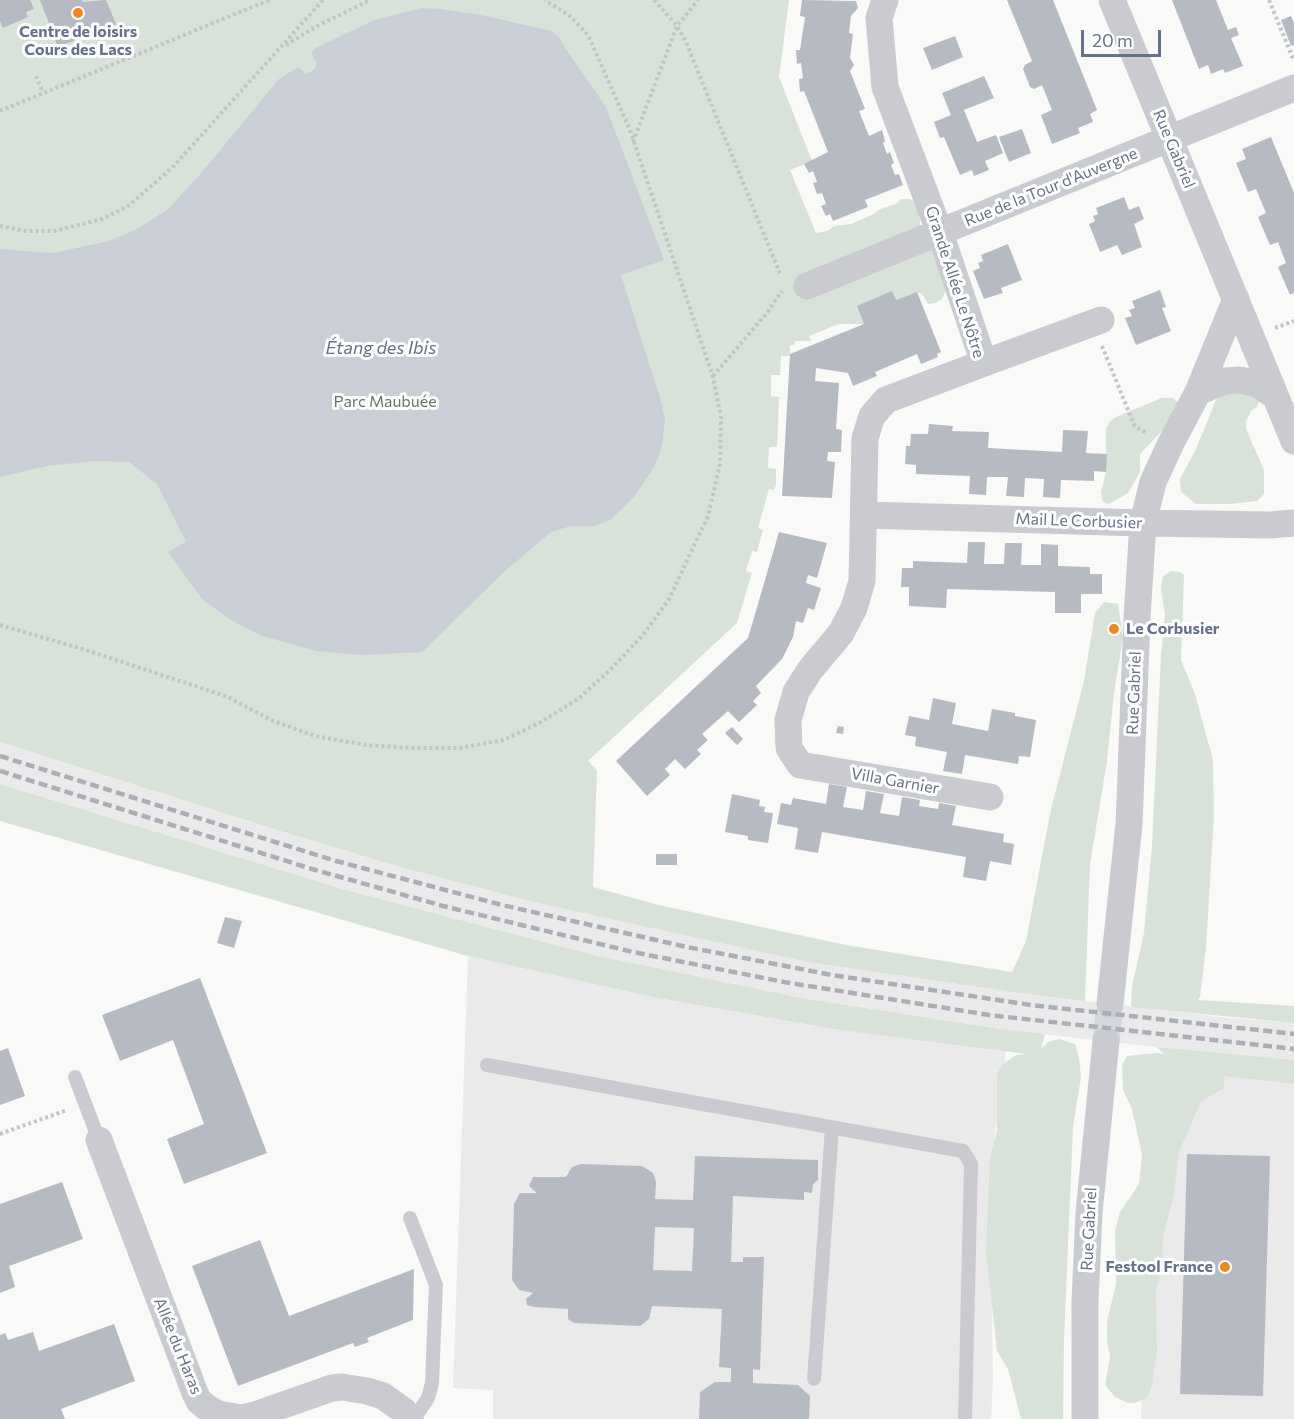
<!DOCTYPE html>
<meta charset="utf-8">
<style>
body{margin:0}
#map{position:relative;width:1294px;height:1419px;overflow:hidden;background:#f9f9f7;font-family:Commissioner,sans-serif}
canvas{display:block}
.scale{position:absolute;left:1081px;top:30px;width:80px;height:27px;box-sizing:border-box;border:3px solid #66718a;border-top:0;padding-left:8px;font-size:18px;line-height:21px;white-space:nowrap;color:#66718a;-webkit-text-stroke:4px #fff;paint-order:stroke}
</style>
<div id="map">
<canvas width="1294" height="1419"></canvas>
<div class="scale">20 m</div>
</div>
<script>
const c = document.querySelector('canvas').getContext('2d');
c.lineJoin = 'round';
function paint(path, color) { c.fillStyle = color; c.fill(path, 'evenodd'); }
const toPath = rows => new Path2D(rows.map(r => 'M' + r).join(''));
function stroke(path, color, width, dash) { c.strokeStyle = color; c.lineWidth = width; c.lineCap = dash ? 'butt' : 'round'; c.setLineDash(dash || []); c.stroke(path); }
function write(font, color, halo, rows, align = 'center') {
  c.font = font + ' Commissioner,sans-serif'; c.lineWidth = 6; c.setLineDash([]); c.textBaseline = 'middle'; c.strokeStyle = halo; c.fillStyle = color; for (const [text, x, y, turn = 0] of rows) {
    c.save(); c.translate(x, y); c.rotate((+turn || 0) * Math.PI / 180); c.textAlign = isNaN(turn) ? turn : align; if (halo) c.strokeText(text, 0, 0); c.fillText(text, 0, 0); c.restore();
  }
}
paint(toPath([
 [0,742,277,830,393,865,808,962,1005,991,1219,1017,1294,1023,1294,1060,1215,1054,1000,1029,802,998,594,955,346,890,0,784],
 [468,956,652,997,839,1030,1006,1051,990,1172,993,1380,991,1419,493,1419,493,1390,453,1388],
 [1184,1063,1206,1074,1294,1084,1294,1419,1141,1419,1144,1345]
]), '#eaeaea');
paint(toPath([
 [0,0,789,0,779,77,812,161,790,170,816,233,827,231,834,226,851,224,874,214,880,209,896,204,901,199,910,199,915,202,920,218,920,227,925,234,947,288,942,299,936,303,928,304,922,294,917,292,896,300,857,306,864,324,839,324,809,336,811,341,795,341,794,345,790,345,790,356,781,356,780,375,771,375,771,396,779,397,777,447,769,447,768,468,776,469,776,485,774,490,769,489,758,528,763,530,757,552,752,551,746,571,752,573,737,623,588,761,597,770,593,887,659,905,846,945,1012,972,1026,941,1051,809,1084,681,1095,613,1104,602,1118,604,1123,637,1114,693,1107,761,1090,864,1085,1001,1005,991,808,962,538,903,393,865,277,830,0,742],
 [1239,392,1260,398,1257,407,1251,411,1246,421,1246,429,1264,470,1264,494,1257,501,1230,504,1196,504,1181,492,1180,479,1196,449,1216,400,1226,393],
 [1162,398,1173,398,1179,403,1176,416,1140,454,1140,472,1128,493,1109,504,1103,502,1101,492,1106,472,1106,429,1110,421,1118,416],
 [1171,571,1180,572,1184,575,1181,660,1195,694,1213,760,1214,814,1206,948,1200,997,1198,1000,1294,1006,1294,1023,1131,1007,1132,986,1144,933,1152,846,1161,655,1165,615,1161,589,1163,576],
 [0,784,346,890,594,955,802,998,1000,1029,1045,1034,1041,1049,1048,1042,1059,1039,1075,1044,1079,1058,1081,1077,1073,1127,1064,1339,1063,1419,1021,1419,1008,1369,997,1351,986,1252,990,1157,997,1131,997,1074,1003,1064,1016,1055,1027,1054,839,1030,652,997,468,956,0,821],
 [1156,1047,1294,1060,1294,1084,1222,1076,1225,1079,1223,1089,1201,1101,1179,1152,1174,1194,1163,1236,1162,1269,1156,1290,1157,1352,1152,1385,1147,1398,1135,1403,1128,1403,1115,1397,1105,1385,1110,1356,1107,1341,1107,1322,1116,1284,1115,1230,1120,1212,1139,1184,1142,1155,1132,1109,1123,1090,1122,1065,1127,1056,1157,1053,1165,1054]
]), '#d9e2d8');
paint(toPath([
 [422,8,441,9,486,16,551,31,560,38,566,49,606,107,664,260,621,275,661,401,665,420,663,439,659,457,651,472,634,497,610,520,595,526,571,526,551,532,505,571,422,652,362,655,316,651,262,636,231,620,203,600,168,552,186,542,157,484,129,462,93,461,47,466,0,477,0,249,53,253,109,241,139,228,168,209,197,178,279,79,298,67,306,74,315,69,317,62,311,53,316,48,374,20]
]), '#cacfd7');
paint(toPath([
 [0,0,30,0,34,9,26,12,28,17,3,28,0,21],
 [40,0,82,0,83,2,106,0,116,24,58,47],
 [802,0,856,1,858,8,851,16,849,33,853,34,850,58,854,65,850,71,865,109,859,111,869,136,882,130,885,141,883,143,887,154,890,152,894,163,891,165,895,175,899,174,903,185,865,200,868,207,833,221,830,214,826,216,821,206,826,204,822,193,817,194,813,183,817,182,813,171,809,173,804,164,828,152,804,91,800,92,799,79,803,78,801,63,797,64,796,50,800,50,805,17,800,16],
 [1007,0,1053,0,1097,110,1090,114,1093,122,1078,128,1080,133,1052,144,1041,115,1052,110,1042,85,1034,89,1030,87,1023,69,1025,65,1032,61],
 [1172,0,1216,0,1228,30,1236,27,1239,35,1231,38,1243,66,1225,73,1223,69,1211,74,1208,65,1199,69],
 [1291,16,1294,23,1294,45,1291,46,1281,20],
 [955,36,963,57,932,70,923,48],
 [984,76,994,98,964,110,977,142,996,135,1003,153,985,161,989,170,974,176,972,170,960,175,944,137,940,138,934,122,951,115,942,93],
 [1022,129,1031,153,1009,162,999,137],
 [1271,137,1294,193,1294,293,1290,295,1278,267,1286,263,1282,253,1278,242,1270,245,1258,217,1266,213,1256,189,1248,192,1236,163,1246,159,1242,149],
 [1124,197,1129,210,1139,206,1144,219,1134,224,1142,247,1122,255,1117,245,1100,252,1089,224,1095,221,1093,216,1098,214,1096,208],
 [1008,244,1022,280,1001,288,1003,293,984,299,973,271,980,268,978,263,983,261,981,255],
 [1160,290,1166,307,1162,308,1171,331,1136,345,1125,318,1132,316,1129,310,1135,308,1132,301],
 [892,291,896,300,917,292,941,352,937,354,938,357,921,364,917,354,875,372,877,376,853,386,848,373,816,368,815,381,839,383,836,429,842,430,841,452,828,452,827,461,835,462,832,498,782,496,790,354,864,324,857,306],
 [929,424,953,426,952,431,989,432,988,448,1062,452,1063,430,1088,431,1086,453,1107,454,1106,472,1094,471,1094,481,1061,480,1060,498,1043,497,1044,479,1025,478,1024,497,1006,496,1008,477,987,477,986,495,969,494,970,476,916,474,916,465,905,464,906,446,910,446,911,434,928,434],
 [779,532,827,543,817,578,808,575,806,583,821,588,814,610,808,608,803,623,796,621,793,637,782,659,756,686,761,693,753,701,757,705,739,722,728,711,702,734,708,740,697,750,701,754,685,769,675,759,665,769,670,775,647,796,616,761,748,638],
 [968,542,985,542,984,564,1004,564,1005,543,1022,543,1021,565,1041,565,1041,544,1058,545,1058,566,1090,567,1090,574,1102,574,1102,594,1081,594,1081,613,1055,613,1055,592,947,589,946,608,909,606,909,587,901,587,902,568,913,568,913,561,967,563],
 [933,698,956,703,952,724,988,731,992,709,1015,713,1015,716,1036,720,1030,757,1019,756,1018,764,965,755,962,774,943,771,947,752,915,746,916,737,905,735,909,716,929,720],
 [838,726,844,727,843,734,836,733],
 [732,727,743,739,737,745,725,733],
 [829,784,847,787,843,807,863,810,866,791,884,794,880,813,899,816,902,797,920,800,919,806,938,809,939,803,956,806,952,825,1004,834,1003,842,1014,844,1011,865,990,861,986,881,963,877,966,857,822,832,818,853,795,849,798,828,777,824,781,803,791,805,793,798,826,804],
 [732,794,760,800,759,806,765,807,764,812,773,813,768,843,748,840,748,836,725,832],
 [656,854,677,854,677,865,656,865],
 [225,917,242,921,234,948,217,943],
 [200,978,267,1153,184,1184,167,1139,204,1124,173,1040,120,1061,102,1015],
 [8,1048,25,1096,0,1105,0,1051],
 [1187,1154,1270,1156,1263,1396,1180,1394],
 [695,1156,818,1160,818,1180,813,1184,812,1193,804,1192,804,1200,733,1196,731,1262,743,1262,743,1257,764,1257,760,1370,753,1369,753,1383,798,1385,810,1396,809,1419,699,1419,700,1392,715,1382,731,1382,731,1368,719,1367,722,1309,652,1306,649,1319,640,1326,574,1323,568,1319,568,1309,534,1307,527,1305,526,1299,533,1293,519,1290,512,1280,514,1204,520,1193,537,1193,529,1186,533,1177,566,1177,572,1167,581,1164,642,1166,653,1173,656,1182,655,1199,693,1200],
 [655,1227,694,1228,692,1271,653,1270],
 [62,1182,83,1239,9,1266,15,1287,0,1293,0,1204],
 [260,1240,289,1316,414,1269,413,1320,367,1338,369,1342,355,1347,353,1343,238,1386,192,1266],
 [114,1324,135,1381,61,1409,65,1419,0,1419,0,1335,5,1333,8,1340,33,1332,39,1351]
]), '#b6bac3');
stroke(toPath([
 [1106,1041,1110,1004]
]), '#d4d7dc', 27, [27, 14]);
stroke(toPath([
 [654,0,677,26,686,42,781,276],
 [1269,0,1294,61],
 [286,45,317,26,370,0],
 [36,76,43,93],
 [0,111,269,0],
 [633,142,677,26,698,0],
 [0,226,26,231,55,231,102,219,127,207,172,168,323,0],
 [1275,328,1294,321],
 [1102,346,1135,427,1148,433],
 [713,376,766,314,782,291],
 [0,625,86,650,228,697,271,720,315,736,366,745,412,748,459,748,504,740,541,722,578,699,611,669,643,635,669,599,708,516,720,464,721,417,713,377,630,130,588,35,570,16,545,0],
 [0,1134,67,1110]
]), '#c2c4c7', 4, [3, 3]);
stroke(toPath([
 [487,1065,963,1151,971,1164,965,1419],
 [75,1077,99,1140],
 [410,1218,436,1285,432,1383,428,1398,414,1419],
 [814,1379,832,1128]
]), '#c9cbd0', 14);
stroke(toPath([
 [885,0,879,18,885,87,940,233,984,363,886,400,872,416,865,438,862,581,854,608,841,633,810,670,796,692,788,720,789,748,800,765,990,797],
 [1112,0,1294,441],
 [807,286,1294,88],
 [984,363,1101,320],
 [1198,392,1224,381,1241,380,1257,384,1275,396],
 [865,515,1143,523,1270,525,1294,523],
 [1110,1004,1129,824,1137,618,1143,523,1153,482,1171,443,1198,392,1236,299],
 [99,1140,195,1393,199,1401,206,1407,218,1414,242,1418,255,1415,332,1388,342,1387,367,1391,383,1396,404,1411,410,1419],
 [1085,1419,1085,1302,1089,1213,1106,1041]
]), '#c9cbd0', 27);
stroke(toPath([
 [0,756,336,861,502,905,687,947,832,975,1031,1005,1294,1034],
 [0,771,312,869,443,906,633,952,784,982,989,1015,1294,1049]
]), '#abaeb6', 4.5, [9, 4.5]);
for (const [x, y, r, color] of [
 [78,13,6,"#ef8721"],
 [1114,629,6,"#ef8721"],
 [1225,1267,6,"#ef8721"]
]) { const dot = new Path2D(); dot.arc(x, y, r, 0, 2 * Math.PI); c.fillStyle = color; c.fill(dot); stroke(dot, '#fff', 2); }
write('bold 16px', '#66718a', '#fff', [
 ["Centre de loisirs",78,32],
 ["Cours des Lacs",78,50],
 ["Le Corbusier",1126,629,"left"],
 ["Festool France",1213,1267,"right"]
]);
write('16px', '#66718a', '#fff', [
 ["Rue Gabriel",1174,149,67],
 ["Rue de la Tour d'Auvergne",1051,187,-22],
 ["Grande Allée Le Nôtre",955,282,72],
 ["Mail Le Corbusier",1079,521,2],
 ["Rue Gabriel",1134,693,-88],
 ["Villa Garnier",895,781,10],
 ["Rue Gabriel",1089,1229,-87],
 ["Allée du Haras",178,1346,68]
]);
write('16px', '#627b63', '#fff', [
 ["Parc Maubuée",385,402]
]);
write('italic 18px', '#637385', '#fff', [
 ["Étang des Ibis",381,348]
]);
</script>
